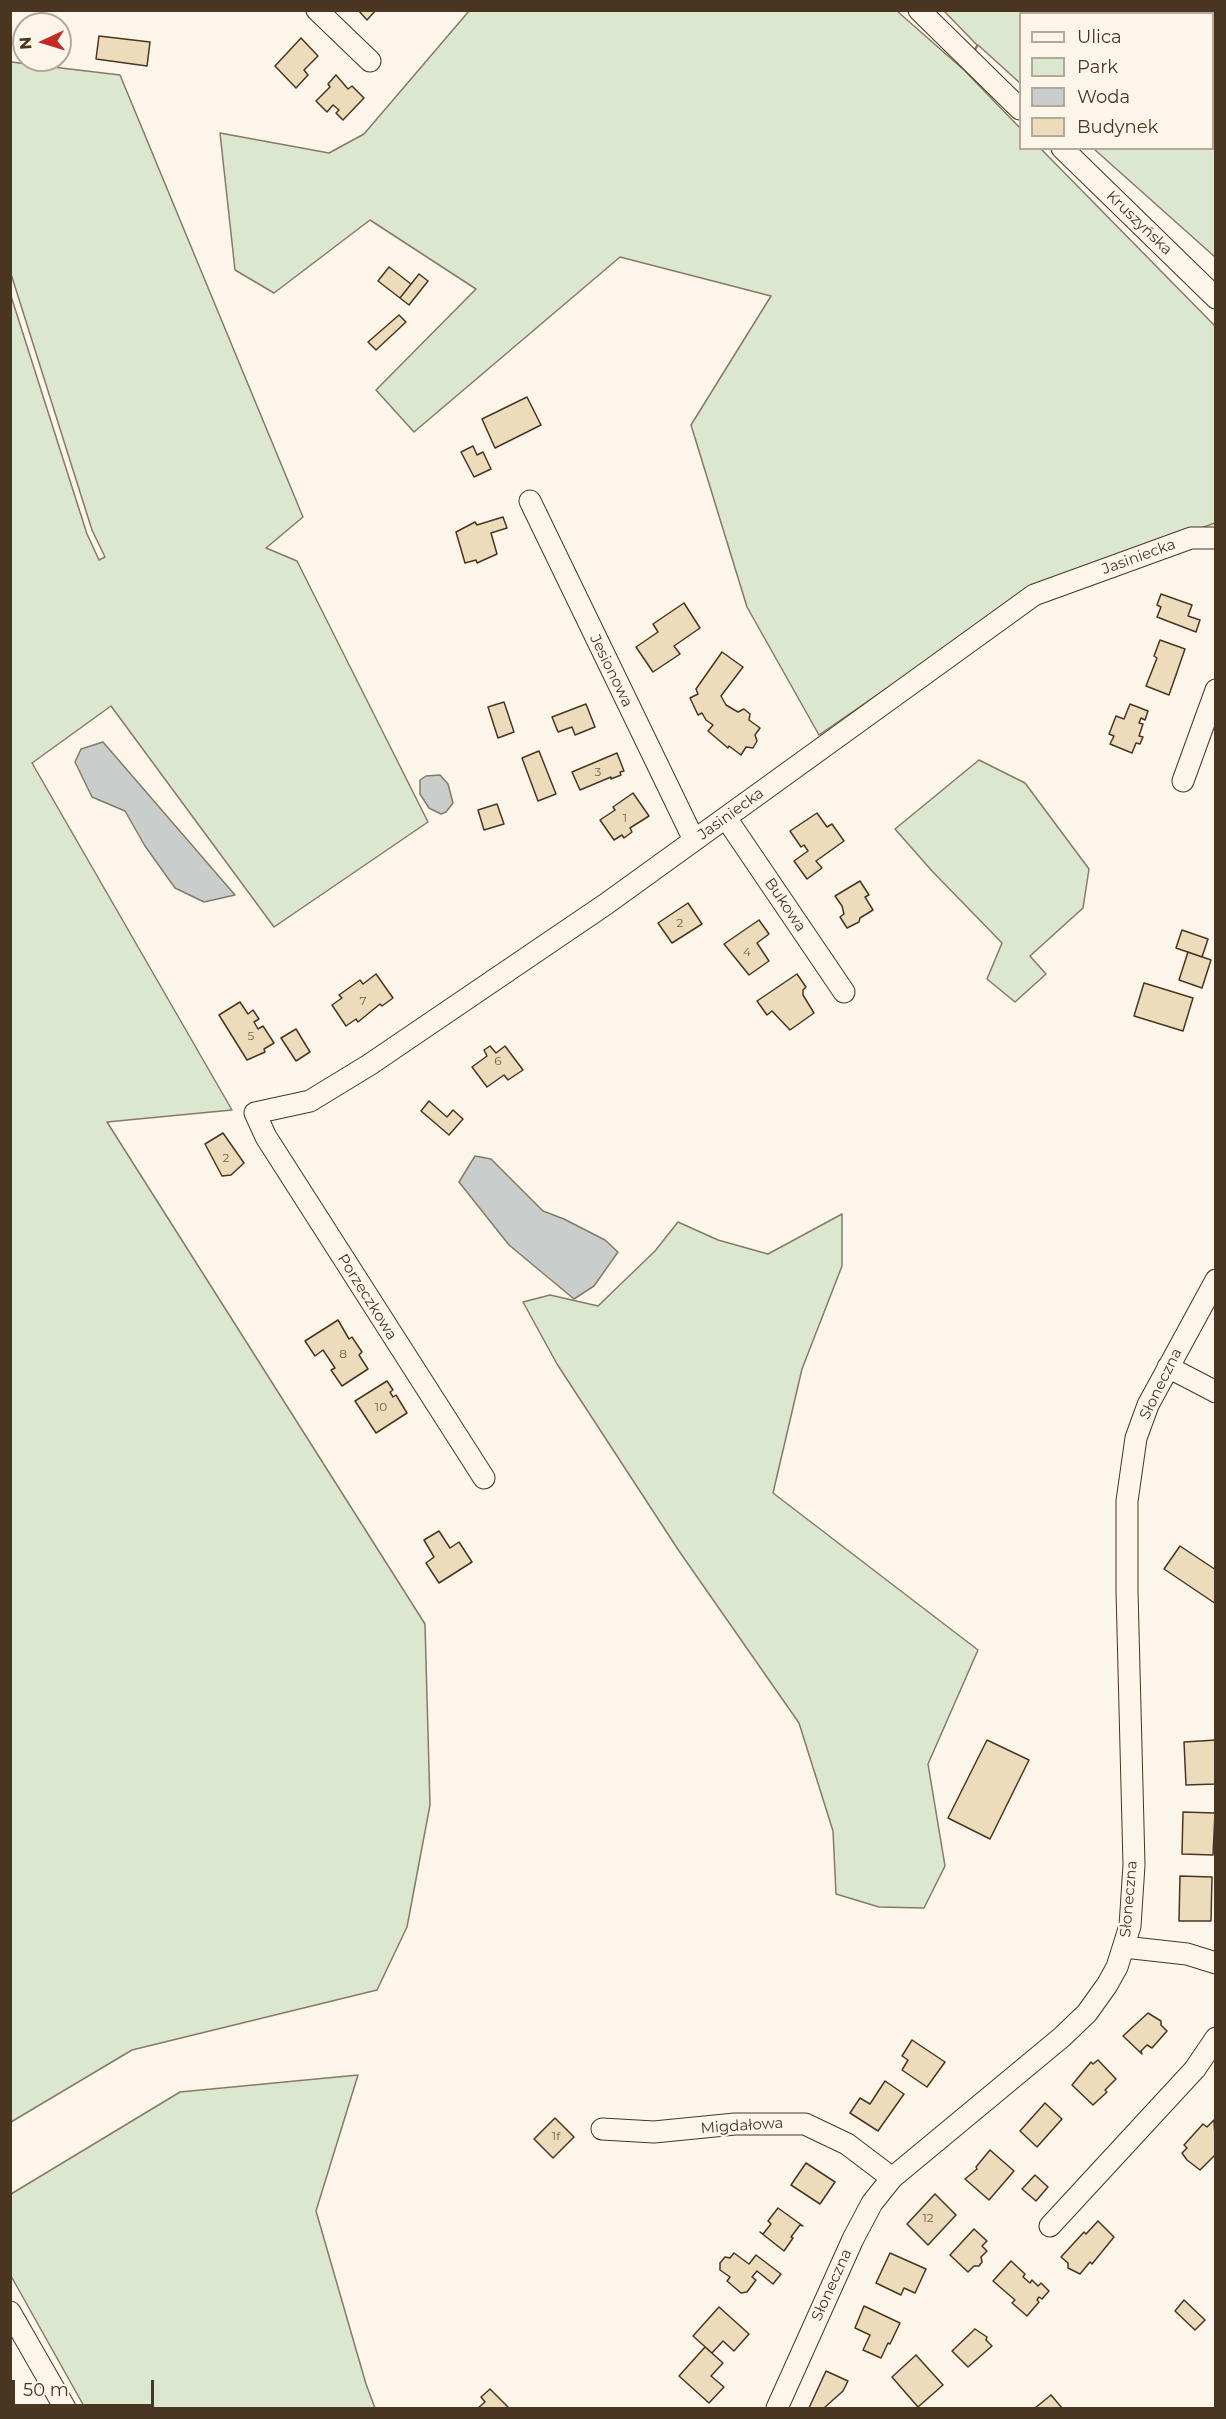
<!DOCTYPE html>
<meta charset="utf-8">
<style>
body{margin:0}
#map{position:relative;width:1226px;height:2419px;overflow:hidden;background:#fbf6e9;font-family:Montserrat,sans-serif}
canvas{display:block}
.frame{position:absolute;inset:0;border:12px solid #4a3520;pointer-events:none}
.legend{position:absolute;left:1019px;top:12px;width:195px;height:138px;box-sizing:border-box;background:#fbf6e9;border:2px solid #b4a999;margin:0;padding:8px 10px;list-style:none;font-size:18px;color:#4a3520}
.legend li{display:flex;align-items:center;gap:12px;height:30px}
.legend b{width:30px;border:2px solid #b4a999}
.north{position:absolute;left:12px;top:12px;width:60px;height:60px;box-sizing:border-box;background:#fbf6e9;border:2px solid #b4a999;border-radius:50%;rotate:266deg;font-size:16px;font-weight:700;line-height:24px;text-align:center;color:#4a3520}
.north::after{content:'';display:block;margin:auto;width:21px;height:27px;background:#c62828;clip-path:polygon(50% 0,100% 100%,50% 72%,0 100%)}
.scale{position:absolute;left:12px;top:2380px;width:142px;height:27px;box-sizing:border-box;border:3px solid #4a3520;border-top:0;padding-left:8px;font-size:18px;line-height:21px;white-space:nowrap;color:#4a3520;-webkit-text-stroke:4px #fbf6e9;paint-order:stroke}
</style>
<div id="map">
<canvas width="1226" height="2419"></canvas>
<div class="frame"></div>
<ul class="legend">
<li><b style="height:8px;background:#fbf6e9"></b>Ulica</li>
<li><b style="height:16px;background:#dce7d0"></b>Park</li>
<li><b style="height:16px;background:#c9cecd"></b>Woda</li>
<li><b style="height:16px;background:#ecdcbc"></b>Budynek</li>
</ul>
<div class="north">N</div>
<div class="scale">50 m</div>
</div>
<script>
const c = document.querySelector('canvas').getContext('2d');
c.lineJoin = 'round';
function paint(path, color) { c.fillStyle = color; c.fill(path, 'evenodd'); }
const toPath = rows => new Path2D(rows.map(r => 'M' + r).join(''));
function stroke(path, color, width, dash) { c.strokeStyle = color; c.lineWidth = width; c.lineCap = dash ? 'butt' : 'round'; c.setLineDash(dash || []); c.stroke(path); }
function write(font, color, halo, rows, align = 'center') {
  c.font = font + ' Montserrat,sans-serif'; c.lineWidth = 4.5; c.setLineDash([]); c.textBaseline = 'middle'; c.strokeStyle = halo; c.fillStyle = color; for (const [text, x, y, turn = 0] of rows) {
    c.save(); c.translate(x, y); c.rotate((+turn || 0) * Math.PI / 180); c.textAlign = isNaN(turn) ? turn : align; if (halo) c.strokeText(text, 0, 0); c.fillText(text, 0, 0); c.restore();
  }
}
const green = toPath([
 [469,11,897,11,964,70,977,45,944,11,1215,11,1215,257,1094,149,1212,148,1212,14,1020,14,1020,83,978,45,965,71,1020,128,1020,148,1041,149,1215,326,1215,523,1029,590,819,735,747,607,691,425,771,296,620,257,414,432,376,390,476,289,370,220,274,293,235,270,220,133,329,153,364,134,469,11],
 [11,62,120,75,303,517,266,548,297,561,428,822,274,927,111,706,32,763,232,1110,107,1122,425,1624,430,1805,407,1927,377,1990,132,2050,11,2122,11,296,87,534,99,560,105,557,92,530,11,274,11,62],
 [979,760,1025,783,1089,869,1083,908,1030,956,1046,974,1015,1002,987,979,1002,943,932,871,895,829,979,760],
 [842,1214,842,1266,802,1369,773,1493,978,1650,928,1764,945,1866,924,1908,879,1907,836,1894,833,1831,799,1723,679,1551,557,1364,523,1302,550,1295,598,1306,655,1251,678,1222,718,1240,768,1254,842,1214],
 [358,2075,316,2211,366,2384,375,2408,85,2408,11,2276,11,2194,180,2092,358,2075]
]);
paint(green, '#dce7d0');
stroke(green, '#887966', 1.5);
const water = toPath([
 [103,742,235,895,204,902,175,888,145,846,125,811,92,797,75,762,81,749,103,742],
 [440,775,448,784,453,803,446,812,441,814,429,808,420,794,420,780,426,776,440,775],
 [475,1156,491,1159,543,1211,564,1219,605,1240,618,1252,594,1286,574,1299,509,1245,459,1182,475,1156]
]);
paint(water, '#c9cecd');
stroke(water, '#887966', 1.5);
const building = toPath([
 [358,10,376,10,367,20,358,10],
 [99,36,150,42,147,66,96,59,99,36],
 [301,38,318,56,304,70,308,75,296,88,275,66,301,38],
 [336,75,348,89,352,86,364,98,343,120,336,113,339,110,333,105,327,112,316,101,330,87,328,84,336,75],
 [389,267,411,284,400,298,378,281,389,267],
 [419,274,428,281,409,305,400,298,419,274],
 [399,315,406,322,376,350,368,342,399,315],
 [527,397,541,425,495,448,482,419,527,397],
 [473,446,477,455,483,452,491,469,474,477,461,452,473,446],
 [503,517,507,528,491,533,497,554,477,563,476,560,465,563,456,532,475,522,477,525,503,517],
 [1161,594,1192,605,1188,616,1200,620,1196,632,1157,617,1161,607,1157,605,1161,594],
 [684,603,700,628,674,646,680,654,653,672,636,647,658,632,653,624,684,603],
 [1160,640,1185,649,1169,695,1146,686,1157,658,1154,656,1160,640],
 [722,652,743,667,721,696,726,705,738,712,744,709,750,714,749,720,760,728,755,735,757,741,753,748,746,747,741,755,729,746,728,748,708,731,713,725,706,720,702,713,698,715,690,698,698,694,696,689,722,652],
 [504,702,514,732,498,738,488,707,504,702],
 [586,704,595,727,575,735,572,727,558,732,552,717,586,704],
 [1130,704,1148,711,1145,720,1141,718,1139,723,1143,724,1139,736,1143,737,1140,744,1136,743,1132,753,1110,744,1114,736,1109,734,1116,716,1124,719,1130,704],
 [539,751,556,794,538,801,522,758,539,751],
 [617,753,624,771,620,772,621,775,611,779,611,777,580,790,572,772,617,753],
 [633,793,649,816,630,828,632,832,624,838,622,835,614,840,600,820,615,810,613,807,633,793],
 [497,804,504,824,484,830,478,810,497,804],
 [817,813,827,827,832,824,844,841,816,861,822,868,807,879,794,861,808,851,804,845,801,847,790,831,817,813],
 [860,881,869,895,865,897,873,910,860,918,859,922,847,928,840,917,844,914,842,906,835,896,860,881],
 [688,903,702,924,672,943,658,923,688,903],
 [759,920,769,934,757,943,769,961,749,975,724,944,759,920],
 [1182,930,1208,939,1202,957,1176,948,1182,930],
 [1188,952,1211,960,1202,988,1179,980,1188,952],
 [376,974,393,998,382,1006,380,1004,358,1022,356,1019,346,1026,332,1005,342,998,339,995,360,980,363,984,376,974],
 [797,974,806,987,803,990,803,995,814,1013,790,1030,772,1011,767,1015,757,1001,797,974],
 [1144,983,1193,998,1183,1031,1134,1016,1144,983],
 [240,1002,248,1014,253,1010,259,1019,254,1022,258,1029,263,1026,274,1043,264,1049,265,1052,247,1060,219,1015,240,1002],
 [296,1029,310,1052,296,1061,281,1038,296,1029],
 [490,1046,496,1053,505,1046,523,1070,508,1080,504,1075,487,1087,472,1067,487,1056,484,1050,490,1046],
 [429,1101,447,1117,453,1110,463,1119,449,1135,421,1111,429,1101],
 [223,1133,244,1163,231,1175,222,1176,205,1144,223,1133],
 [338,1320,349,1339,352,1337,362,1352,359,1355,368,1369,342,1386,331,1370,335,1368,323,1350,315,1356,305,1341,338,1320],
 [387,1381,393,1390,390,1392,393,1397,396,1395,407,1413,376,1433,355,1401,387,1381],
 [439,1531,450,1548,459,1542,472,1562,439,1583,426,1563,434,1557,424,1540,439,1531],
 [1180,1546,1216,1570,1216,1604,1164,1569,1180,1546],
 [987,1740,1029,1760,990,1839,948,1818,987,1740],
 [1216,1740,1216,1784,1186,1785,1184,1742,1216,1740],
 [1183,1812,1215,1813,1213,1855,1182,1854,1183,1812],
 [1180,1876,1212,1877,1211,1921,1179,1921,1180,1876],
 [1148,2013,1161,2021,1161,2025,1167,2031,1152,2048,1147,2045,1141,2051,1142,2054,1123,2036,1148,2013],
 [912,2040,945,2062,927,2087,902,2070,908,2060,902,2056,912,2040],
 [1098,2060,1116,2079,1105,2090,1107,2092,1093,2105,1072,2085,1091,2062,1093,2064,1098,2060],
 [885,2081,904,2094,878,2131,850,2113,860,2098,870,2104,885,2081],
 [1045,2103,1062,2119,1037,2147,1020,2131,1045,2103],
 [555,2118,574,2137,553,2158,534,2139,555,2118],
 [1214,2120,1216,2154,1200,2170,1187,2160,1182,2153,1187,2148,1184,2145,1203,2124,1207,2127,1214,2120],
 [990,2150,1014,2171,989,2200,965,2179,977,2169,976,2167,990,2150],
 [806,2163,835,2182,820,2204,791,2185,806,2163],
 [1035,2175,1048,2187,1036,2201,1022,2189,1035,2175],
 [935,2194,956,2215,928,2245,907,2224,935,2194],
 [778,2208,803,2226,800,2225,791,2237,793,2238,784,2251,760,2232,763,2234,771,2224,768,2221,778,2208],
 [1098,2221,1114,2237,1092,2264,1090,2262,1080,2274,1068,2268,1068,2263,1061,2257,1084,2232,1086,2234,1098,2221],
 [974,2229,987,2241,982,2246,987,2251,981,2257,982,2262,979,2266,974,2266,968,2272,950,2255,974,2229],
 [734,2253,749,2264,756,2255,781,2274,773,2284,757,2271,752,2277,756,2280,747,2292,741,2293,727,2281,730,2277,720,2270,720,2263,725,2257,730,2258,734,2253],
 [890,2253,926,2269,915,2293,904,2288,901,2295,876,2283,890,2253],
 [1011,2261,1025,2274,1023,2277,1030,2283,1032,2280,1038,2286,1041,2283,1049,2291,1042,2299,1039,2297,1037,2300,1039,2302,1027,2316,1012,2303,1015,2300,993,2281,1011,2261],
 [1184,2300,1205,2320,1195,2330,1175,2311,1184,2300],
 [864,2306,900,2323,890,2344,888,2343,881,2358,863,2350,870,2335,855,2328,864,2306],
 [719,2307,749,2334,734,2351,723,2341,712,2353,693,2336,719,2307],
 [975,2329,987,2337,986,2340,992,2346,968,2367,952,2351,975,2329],
 [705,2347,723,2363,711,2376,724,2387,709,2403,679,2376,705,2347],
 [916,2355,943,2385,918,2407,892,2377,916,2355],
 [826,2371,848,2381,843,2391,824,2408,809,2408,826,2371],
 [490,2389,509,2408,478,2408,485,2402,481,2397,490,2389],
 [1051,2395,1062,2408,1035,2408,1051,2395]
]);
paint(building, '#ecdcbc');
stroke(building, '#4a3520', 1.5);
const minor = toPath([
 [317,10,370,61],
 [919,10,1020,109],
 [1062,148,1216,298],
 [530,501,694,840],
 [1183,781,1216,690],
 [726,818,844,992],
 [1168,1367,1216,1392],
 [484,1478,266,1137,255,1113,310,1101,369,1065,606,904,1034,595,1191,538,1216,538],
 [1124,1947,1187,1954,1216,1963],
 [602,2129,654,2132,735,2124,805,2124,847,2144,892,2178],
 [1050,2226,1195,2069,1216,2038],
 [10,2312,65,2408],
 [777,2408,853,2239,872,2203,892,2178,1062,2037,1087,2013,1107,1985,1117,1967,1130,1926,1134,1865,1127,1591,1127,1501,1136,1438,1148,1405,1216,1280]
]);
stroke(minor, '#4a3520', 23);
stroke(minor, '#fbf6e9', 21);
write('12px', '#725f47', null, [
 ["3",598,772],
 ["1",625,818],
 ["2",680,923],
 ["4",747,952],
 ["7",363,1001],
 ["5",251,1036],
 ["6",498,1061],
 ["2",226,1158],
 ["8",343,1354],
 ["10",381,1407],
 ["1f",556,2136],
 ["12",928,2218]
]);
write('15px', '#4a3520', '#fbf6e9', [
 ["Kruszyńska",1139,223,44],
 ["Jasiniecka",1139,557,-20],
 ["Jesionowa",611,671,64],
 ["Jasiniecka",731,814,-36],
 ["Bukowa",785,905,56],
 ["Porzeczkowa",367,1297,58],
 ["Słoneczna",1161,1384,-64],
 ["Słoneczna",1129,1899,-85],
 ["Migdałowa",742,2126,-4],
 ["Słoneczna",832,2285,-66]
]);
</script>
